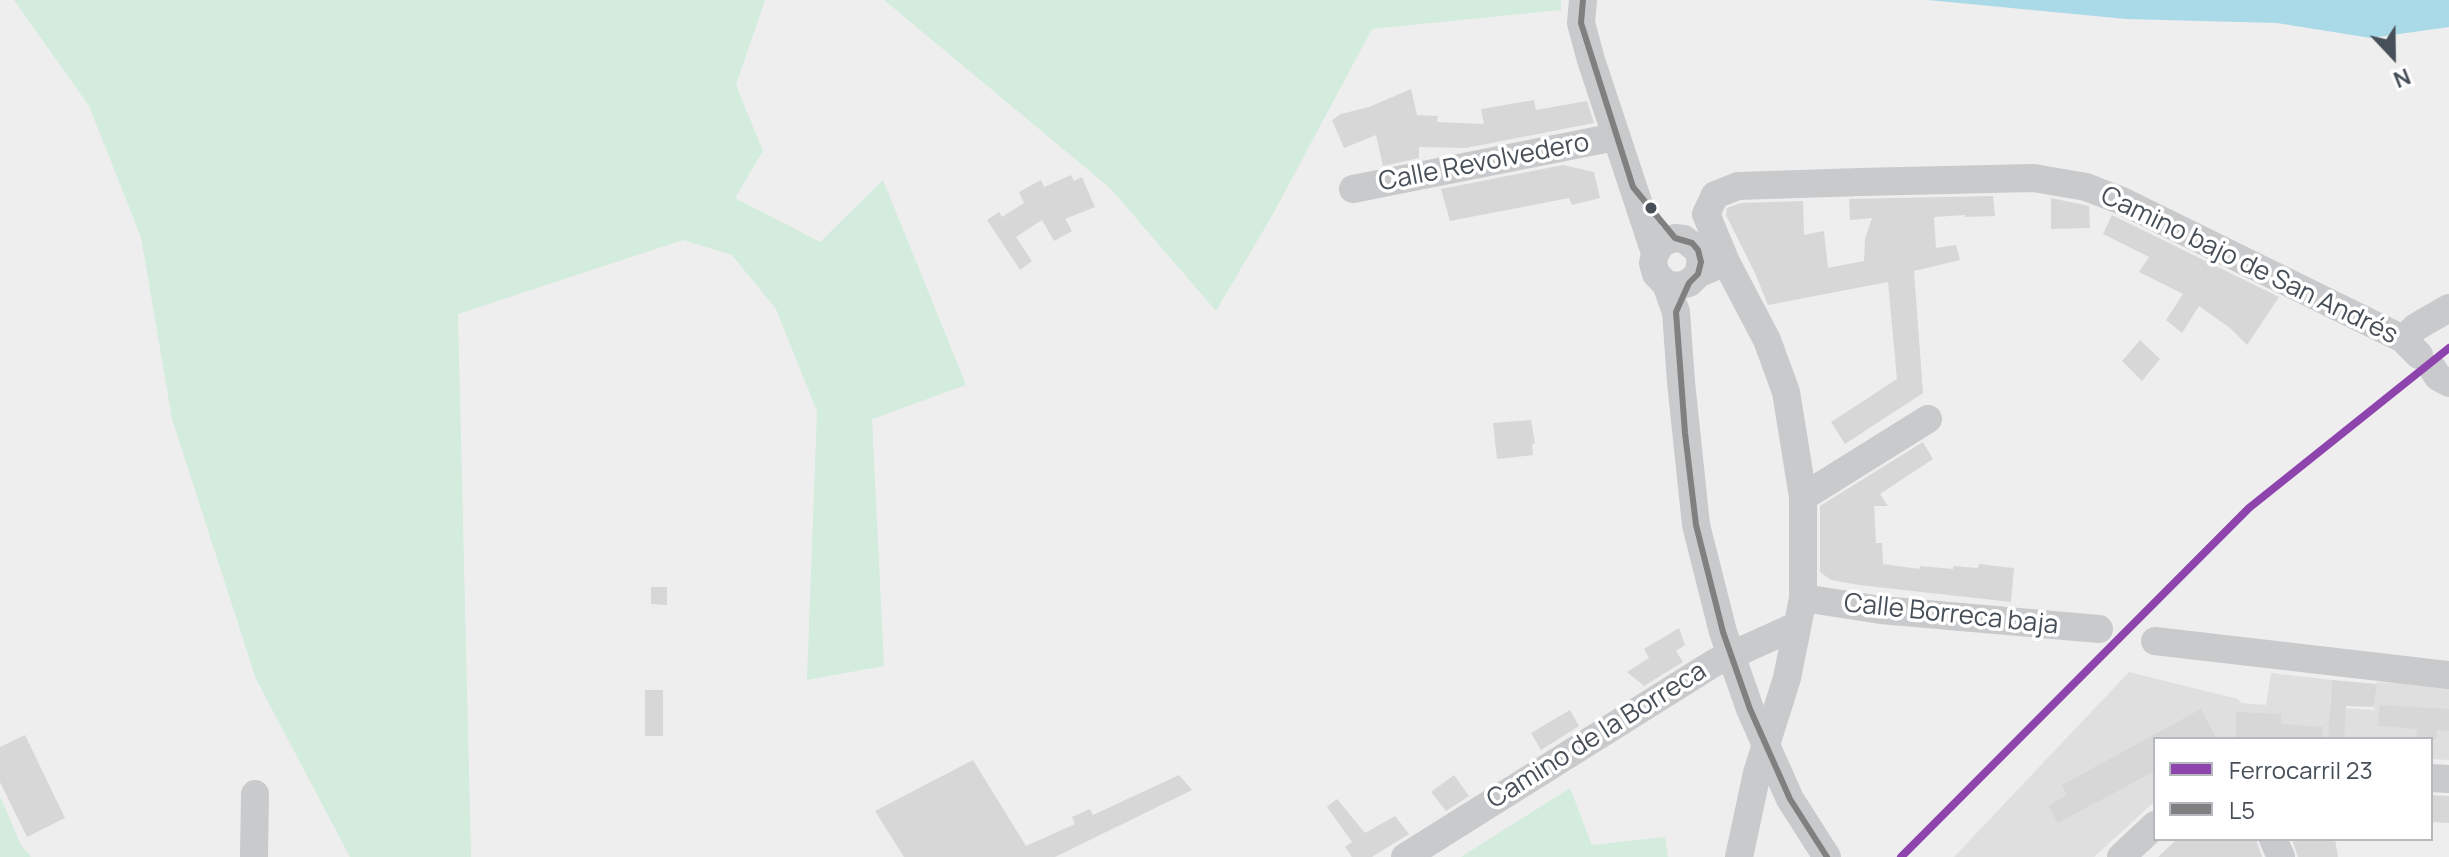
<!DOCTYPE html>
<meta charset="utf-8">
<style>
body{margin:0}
#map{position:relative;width:2449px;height:857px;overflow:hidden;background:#eee;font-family:Manrope,sans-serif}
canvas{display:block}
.legend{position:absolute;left:2153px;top:737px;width:280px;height:104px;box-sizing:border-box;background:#fff;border:2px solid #b5b9bd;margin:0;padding:10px 14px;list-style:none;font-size:24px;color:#475059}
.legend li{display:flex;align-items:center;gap:16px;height:40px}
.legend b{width:40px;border:2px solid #b5b9bd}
.north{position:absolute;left:2353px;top:16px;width:80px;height:80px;-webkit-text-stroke:6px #fff;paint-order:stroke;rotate:158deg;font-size:22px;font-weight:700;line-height:32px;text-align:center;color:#475059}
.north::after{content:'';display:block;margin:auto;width:28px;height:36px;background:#475059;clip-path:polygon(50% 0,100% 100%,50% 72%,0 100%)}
</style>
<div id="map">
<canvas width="2449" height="857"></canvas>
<ul class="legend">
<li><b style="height:10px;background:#8e44ad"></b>Ferrocarril 23</li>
<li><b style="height:10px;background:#808080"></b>L5</li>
</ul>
<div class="north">N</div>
</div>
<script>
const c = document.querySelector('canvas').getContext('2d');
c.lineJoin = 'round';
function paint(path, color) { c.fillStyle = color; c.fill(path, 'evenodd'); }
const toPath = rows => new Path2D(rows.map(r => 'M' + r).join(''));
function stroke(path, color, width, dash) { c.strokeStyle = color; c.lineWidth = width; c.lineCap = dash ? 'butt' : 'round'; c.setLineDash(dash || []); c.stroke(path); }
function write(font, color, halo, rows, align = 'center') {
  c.font = font + ' Manrope,sans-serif'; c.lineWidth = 7; c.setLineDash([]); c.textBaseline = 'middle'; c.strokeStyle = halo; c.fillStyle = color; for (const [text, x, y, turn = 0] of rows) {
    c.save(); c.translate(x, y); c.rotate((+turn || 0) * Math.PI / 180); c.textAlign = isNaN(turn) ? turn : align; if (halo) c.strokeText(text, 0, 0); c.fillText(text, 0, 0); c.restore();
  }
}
paint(toPath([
 [2129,672,2238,699,2241,703,2266,705,2271,673,2332,680,2330,707,2374,710,2377,682,2449,686,2449,760,2431,759,2431,739,2155,739,2155,801,2094,857,1954,857]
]), '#e0dfdf');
paint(toPath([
 [14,0,765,0,736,85,763,151,735,198,820,242,883,180,966,385,872,419,884,666,807,680,817,411,776,309,732,255,683,240,458,314,471,857,350,857,256,679,172,419,141,237,89,106],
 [884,0,1561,0,1561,10,1372,29,1273,214,1216,311,1110,188],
 [1570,788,1592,845,1665,837,1668,857,1461,857],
 [0,796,21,845,31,857,0,857]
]), '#d3ecdd');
paint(toPath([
 [1928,0,2449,0,2449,27,2371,38,2277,23,2126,19]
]), '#aadae8');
paint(toPath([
 [1411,89,1417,115,1438,116,1437,122,1484,124,1481,109,1534,100,1536,110,1587,101,1594,123,1466,148,1419,147,1419,158,1383,166,1376,135,1344,148,1332,120,1341,114,1369,107],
 [1563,165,1594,172,1600,198,1572,205,1569,198,1450,221,1441,189],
 [1071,175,1074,181,1082,177,1095,207,1065,219,1072,231,1054,241,1042,220,1016,237,1032,261,1020,270,987,220,999,212,1002,217,1024,203,1019,192,1041,180,1044,187],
 [1993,196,1995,216,1965,217,1965,215,1934,217,1936,248,1956,245,1960,260,1914,271,1923,393,1845,444,1831,422,1897,379,1888,282,1768,305,1755,273,1726,215,1727,208,1741,203,1803,201,1804,235,1824,231,1828,268,1864,261,1865,239,1872,218,1850,220,1849,199],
 [2051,198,2089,206,2090,228,2051,229],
 [2112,215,2279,297,2247,345,2230,328,2199,306,2182,333,2166,320,2183,294,2139,272,2149,257,2103,234],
 [2140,340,2160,359,2142,381,2122,361],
 [1531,420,1535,443,1532,444,1533,455,1497,459,1493,423],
 [1923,442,1933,459,1880,494,1888,506,1874,506,1876,543,1882,543,1883,564,1919,569,1920,566,1953,569,1953,566,1978,568,1979,564,2014,568,2011,602,1859,585,1831,580,1820,572,1820,506],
 [651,587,667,587,667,605,651,604],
 [1679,628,1685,645,1676,651,1683,662,1644,686,1627,672,1649,658,1644,649],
 [2332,680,2377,684,2374,707,2346,706,2344,739,2328,739],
 [645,690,663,690,663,736,645,736],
 [2380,705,2449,709,2449,731,2437,730,2436,740,2416,738,2417,729,2378,726],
 [2201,709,2217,739,2155,739,2155,771,2058,823,2048,806,2067,795,2062,785],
 [1570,710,1579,726,1541,750,1531,733],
 [2236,712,2281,714,2281,724,2323,727,2323,739,2236,739],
 [25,735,65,818,27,837,0,782,0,747],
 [973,760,1026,846,1075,824,1072,817,1090,809,1093,815,1179,775,1192,790,1055,857,904,857,875,811],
 [1454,775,1469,796,1446,811,1431,792],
 [2431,795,2449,796,2449,823,2431,822],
 [1337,799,1365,833,1395,816,1409,834,1372,857,1352,857,1345,847,1352,842,1327,807],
 [2177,839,2256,839,2262,857,2158,857],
 [2292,839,2335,839,2338,857,2298,857]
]), '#d7d7d8');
stroke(toPath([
 [1583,0,1581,23,1591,60,1655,253],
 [1353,189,1615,137],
 [1698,274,1701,262,1698,250,1684,239,1675,238,1663,242,1655,253,1653,263,1656,274,1666,284,1678,286,1689,283,1698,274,1726,262],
 [1666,284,1676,312,1681,382],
 [2403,339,2416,327,2449,308],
 [2433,369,2438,377,2449,383],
 [1803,497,1928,419],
 [1803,598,1881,610,2099,629],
 [2155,641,2449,675],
 [2431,778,2449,779],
 [2273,839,2281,857],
 [254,857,255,794],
 [1405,857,1714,663,1796,626],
 [1739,857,1757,773,1787,678,1803,598,1803,497,1786,392,1767,340,1726,262,1706,214,1715,195,1738,186,1860,182,2034,178,2086,187,2122,201,2403,339,2419,355],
 [2121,857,2155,825]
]), '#c8cacc', 28);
stroke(toPath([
 [1681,382,1696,525,1723,632,1750,709,1790,799,1827,857]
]), '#c8cacc', 28);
stroke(toPath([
 [1583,0,1581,23,1633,187,1675,238,1692,243,1698,250,1701,262,1698,274,1689,283,1676,312,1685,433,1696,525,1723,632,1750,709,1790,799,1827,857]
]), '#808080', 6);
stroke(toPath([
 [1901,857,2249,508,2449,348]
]), '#8e44ad', 8);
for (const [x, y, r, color] of [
 [1651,208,7,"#475059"]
]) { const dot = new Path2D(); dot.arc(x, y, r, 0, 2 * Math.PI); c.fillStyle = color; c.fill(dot); stroke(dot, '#fff', 3); }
write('26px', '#475059', '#fff', [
 ["Calle Revolvedero",1484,163,-11],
 ["Camino bajo de San Andrés",2249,266,26],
 ["Calle Borreca baja",1951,615,6],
 ["Camino de la Borreca",1597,736,-32]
]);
</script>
